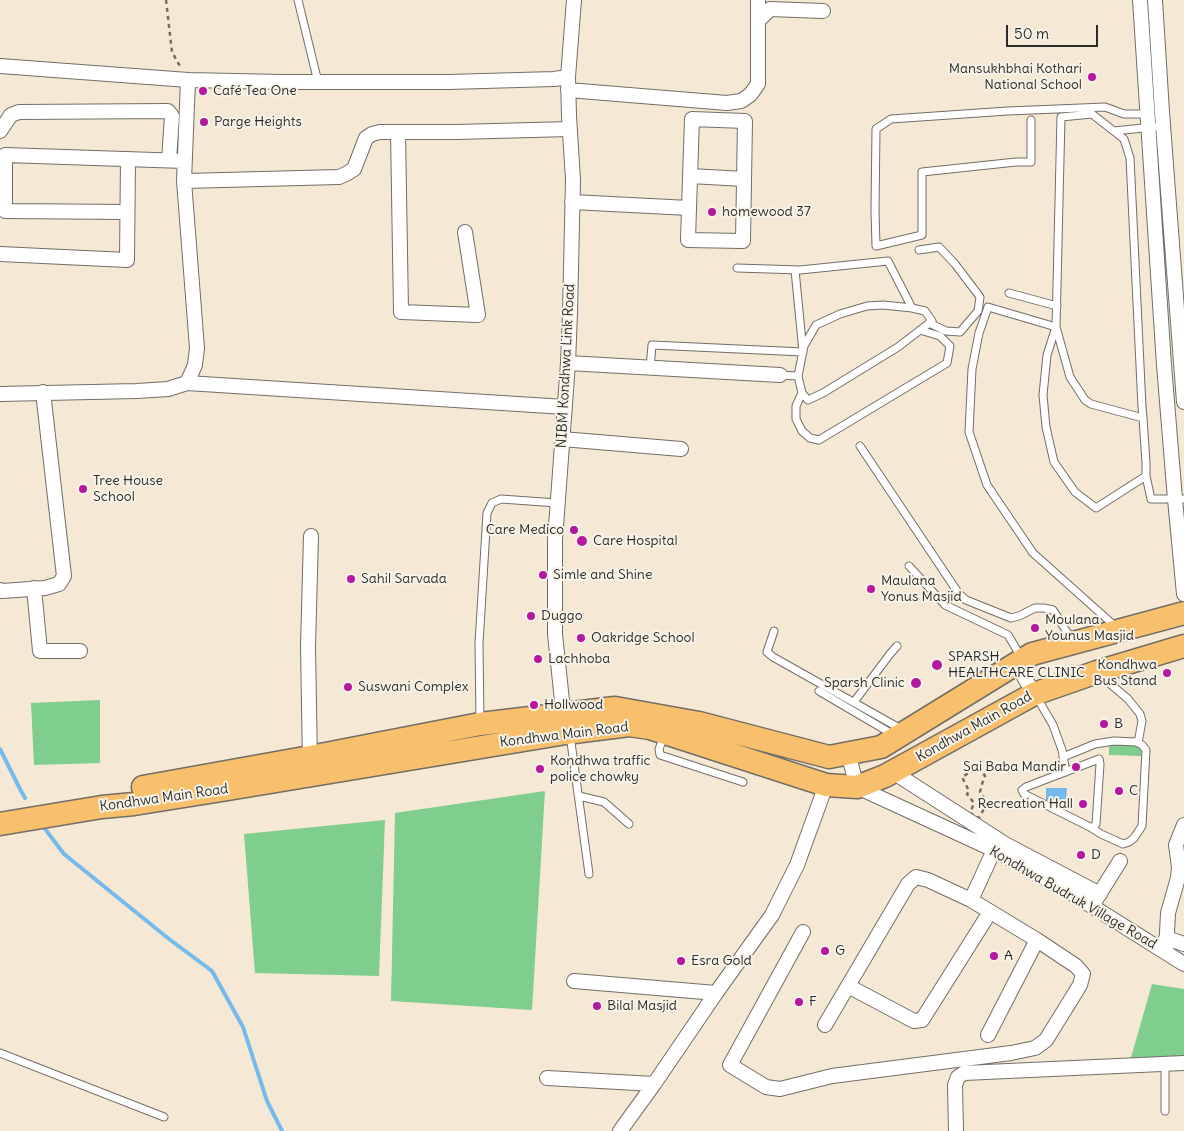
<!DOCTYPE html>
<meta charset="utf-8">
<style>
body{margin:0}
#map{position:relative;width:1184px;height:1131px;overflow:hidden;background:#f5e9d5;font-family:Delius,sans-serif}
canvas{display:block}
.scale{position:absolute;left:1006px;top:25px;width:92px;height:22px;box-sizing:border-box;border:2px solid #2b2b2b;border-top:0;padding-left:6px;font-size:15px;line-height:18px;white-space:nowrap;color:#2b2b2b;-webkit-text-stroke:4px #f7f3e8;paint-order:stroke}
</style>
<div id="map">
<canvas width="1184" height="1131"></canvas>
<div class="scale">50 m</div>
</div>
<script>
const c = document.querySelector('canvas').getContext('2d');
c.lineJoin = 'round';
function paint(path, color) { c.fillStyle = color; c.fill(path, 'evenodd'); }
const toPath = rows => new Path2D(rows.map(r => 'M' + r).join(''));
function stroke(path, color, width, dash) { c.strokeStyle = color; c.lineWidth = width; c.lineCap = dash ? 'butt' : 'round'; c.setLineDash(dash || []); c.stroke(path); }
function write(font, color, halo, rows, align = 'center') {
  c.font = font + ' Delius,sans-serif'; c.lineWidth = 4; c.setLineDash([]); c.textBaseline = 'middle'; c.strokeStyle = halo; c.fillStyle = color; for (const [text, x, y, turn = 0] of rows) {
    c.save(); c.translate(x, y); c.rotate((+turn || 0) * Math.PI / 180); c.textAlign = isNaN(turn) ? turn : align; if (halo) c.strokeText(text, 0, 0); c.fillText(text, 0, 0); c.restore();
  }
}
paint(toPath([
 [100,700,100,763,34,765,31,703],
 [1143,737,1141,756,1109,755,1109,746],
 [545,791,532,1010,391,1001,395,813],
 [385,820,379,976,255,973,244,834],
 [1152,984,1184,989,1184,1059,1130,1061]
]), '#7fce8e');
paint(toPath([
 [1046,788,1067,788,1066,801,1046,800]
]), '#76baec');
stroke(toPath([
 [0,749,21,791,25,798],
 [42,825,64,854,169,939,212,971,243,1027,267,1101,282,1131]
]), '#76baec', 4);
const lane = toPath([
 [298,0,318,82],
 [1031,120,1031,162,1016,162,922,172,922,235,876,246,875,211,876,129,891,119,1008,111,1105,107,1124,114,1148,114],
 [1114,131,1163,126],
 [919,250,939,247,955,264,980,297,978,311,960,332,946,331,929,323],
 [737,268,800,270,888,261,912,308],
 [1009,293,1057,306],
 [883,305,912,308,925,311,932,321,898,347,823,393,808,400,802,393,798,376,804,346,816,325,840,314,867,306,883,305],
 [650,368,652,345,803,352,795,270],
 [780,375,798,376],
 [802,393,796,406,796,419,802,431,810,438,819,440,947,363,950,346,940,336,920,330],
 [1143,418,1091,404,1085,400,1070,377,1056,327,1061,117,1092,114,1124,139,1130,158,1142,407,1143,418,1146,463,1146,476,1151,499,1184,499],
 [860,446,959,594,966,600,1011,618,1019,616,1035,608,1044,608,1053,610,1072,640],
 [909,566,945,605,1008,635,1021,657],
 [1116,627,1033,553,987,485,969,432,972,369,979,333,988,307,1056,327,1047,355,1043,395,1046,427,1054,462,1075,492,1096,508,1146,476],
 [774,631,767,652,773,657,901,729],
 [1101,676,1128,699,1140,714,1142,721,1138,743],
 [819,691,894,735],
 [1036,696,1053,725,1062,750,1066,772],
 [854,702,890,654,897,646],
 [480,722,479,643,487,513,492,503,501,499,557,503],
 [570,735,589,874],
 [664,736,659,749,660,755,743,782],
 [1063,757,1095,744,1114,741,1137,742,1142,745,1146,750,1142,826,1134,838,1129,842,1123,844,1101,834,1090,827],
 [1099,759,1100,764,1096,824,1094,827,1090,827,1024,794,1022,790,1026,787,1099,759],
 [579,796,604,802,629,824],
 [0,1053,164,1117],
 [1165,1064,1165,1111]
]);
const street = toPath([
 [1140,0,1164,365,1175,499,1184,594],
 [1155,0,1162,112,1184,402],
 [758,21,770,9,823,11],
 [0,66,188,80,184,181,197,348,195,365,187,383],
 [188,80,281,82,448,82,554,79,568,77],
 [568,90,727,103,741,101,750,95,758,84,758,0],
 [0,131,11,115,19,112,168,111,172,116,169,160],
 [398,132,401,312,478,315,465,232],
 [690,176,744,179],
 [184,181,339,177,346,174,354,169,366,138,372,134,380,132,456,132,570,129],
 [572,202,689,208,692,119,745,121,743,241,688,240,689,208],
 [127,212,5,211,5,155,184,161],
 [0,254,127,260,128,159],
 [568,363,780,375],
 [0,394,137,391,168,389,187,383,565,407],
 [562,439,681,449],
 [34,588,40,651,80,651],
 [0,590,2,591,45,588,59,584,64,576,43,392],
 [1016,663,1034,694],
 [564,720,555,634,555,540,568,363,570,313,573,180,569,116,568,77,574,0],
 [848,753,857,787,994,850,1063,888,1184,964],
 [310,764,308,646,311,536],
 [893,772,1005,844,1100,894],
 [1095,901,1120,861],
 [803,932,730,1065,766,1087,780,1089,832,1076,1011,1053,1035,1048,1046,1040,1080,985,1083,974,1076,966,1037,940,971,900],
 [1166,938,1184,944],
 [1166,952,1168,913,1178,878,1179,867,1176,845,1184,825],
 [574,981,716,993],
 [848,986,914,1021,922,1020,990,912],
 [825,1025,908,884,916,877,928,880,971,900,994,850],
 [988,1035,1037,940],
 [547,1078,654,1084],
 [620,1131,654,1084,716,993,772,915,797,865,826,785],
 [956,1131,955,1085,958,1077,964,1073,1184,1063]
]);
const primary = toPath([
 [143,787,310,757,480,724,615,708,699,723,829,757,881,747,1032,654,1184,613],
 [0,824,102,807,134,804,222,790,566,733,629,725,650,728,826,785,857,787,885,776,1034,694,1097,672,1184,646]
]);
stroke(lane, '#726e66', 9);
stroke(street, '#726e66', 16);
stroke(primary, '#726e66', 25);
stroke(toPath([
 [166,0,172,52,181,68],
 [979,767,985,776,982,784,980,792,987,803,979,818,970,813,974,803,967,794,969,791,962,777,979,767]
]), '#726e66', 2.5, [4, 4]);
stroke(lane, '#fff', 7);
stroke(street, '#fff', 14);
stroke(primary, '#f8bf6c', 22);
for (const [x, y, r, color] of [
 [1092,77,5,"#b5179e"],
 [203,91,5,"#b5179e"],
 [204,122,5,"#b5179e"],
 [712,212,5,"#b5179e"],
 [83,489,5,"#b5179e"],
 [574,530,5,"#b5179e"],
 [582,541,6,"#b5179e"],
 [543,575,5,"#b5179e"],
 [351,579,5,"#b5179e"],
 [871,589,5,"#b5179e"],
 [531,616,5,"#b5179e"],
 [1035,628,5,"#b5179e"],
 [581,638,5,"#b5179e"],
 [538,659,5,"#b5179e"],
 [937,665,6,"#b5179e"],
 [1167,673,5,"#b5179e"],
 [916,683,6,"#b5179e"],
 [348,687,5,"#b5179e"],
 [534,705,5,"#b5179e"],
 [1104,724,5,"#b5179e"],
 [1076,767,5,"#b5179e"],
 [540,769,5,"#b5179e"],
 [1119,791,5,"#b5179e"],
 [1083,804,5,"#b5179e"],
 [1081,855,5,"#b5179e"],
 [825,951,5,"#b5179e"],
 [994,956,5,"#b5179e"],
 [681,961,5,"#b5179e"],
 [799,1002,5,"#b5179e"],
 [597,1006,5,"#b5179e"]
]) { const dot = new Path2D(); dot.arc(x, y, r, 0, 2 * Math.PI); c.fillStyle = color; c.fill(dot); stroke(dot, '#f7f3e8', 2); }
write('14px', '#2b2b2b', '#f7f3e8', [
 ["Mansukhbhai Kothari",1082,69,"right"],
 ["National School",1082,85,"right"],
 ["Café Tea One",213,91],
 ["Parge Heights",214,122],
 ["homewood 37",722,212],
 ["Tree House",93,481],
 ["School",93,497],
 ["Care Medico",564,530,"right"],
 ["Care Hospital",593,541],
 ["Simle and Shine",553,575],
 ["Sahil Sarvada",361,579],
 ["Maulana",881,581],
 ["Yonus Masjid",881,597],
 ["Duggo",541,616],
 ["Moulana",1045,620],
 ["Younus Masjid",1045,636],
 ["Oakridge School",591,638],
 ["SPARSH",948,657],
 ["HEALTHCARE CLINIC",948,673],
 ["Lachhoba",548,659],
 ["Kondhwa",1157,665,"right"],
 ["Bus Stand",1157,681,"right"],
 ["Sparsh Clinic",905,683,"right"],
 ["Suswani Complex",358,687],
 ["Hollwood",544,705],
 ["B",1114,724],
 ["Kondhwa traffic",550,761],
 ["police chowky",550,777],
 ["Sai Baba Mandir",1066,767,"right"],
 ["C",1129,791],
 ["Recreation Hall",1073,804,"right"],
 ["D",1091,855],
 ["G",835,951],
 ["A",1004,956],
 ["Esra Gold",691,961],
 ["F",809,1002],
 ["Bilal Masjid",607,1006]
], 'left');
write('14px', '#2b2b2b', '#f7f3e8', [
 ["NIBM Kondhwa Link Road",566,366,-87],
 ["Kondhwa Main Road",974,727,-29],
 ["Kondhwa Main Road",564,735,-7],
 ["Kondhwa Main Road",164,798,-8],
 ["Kondhwa Budruk Village Road",1073,898,30]
]);
</script>
